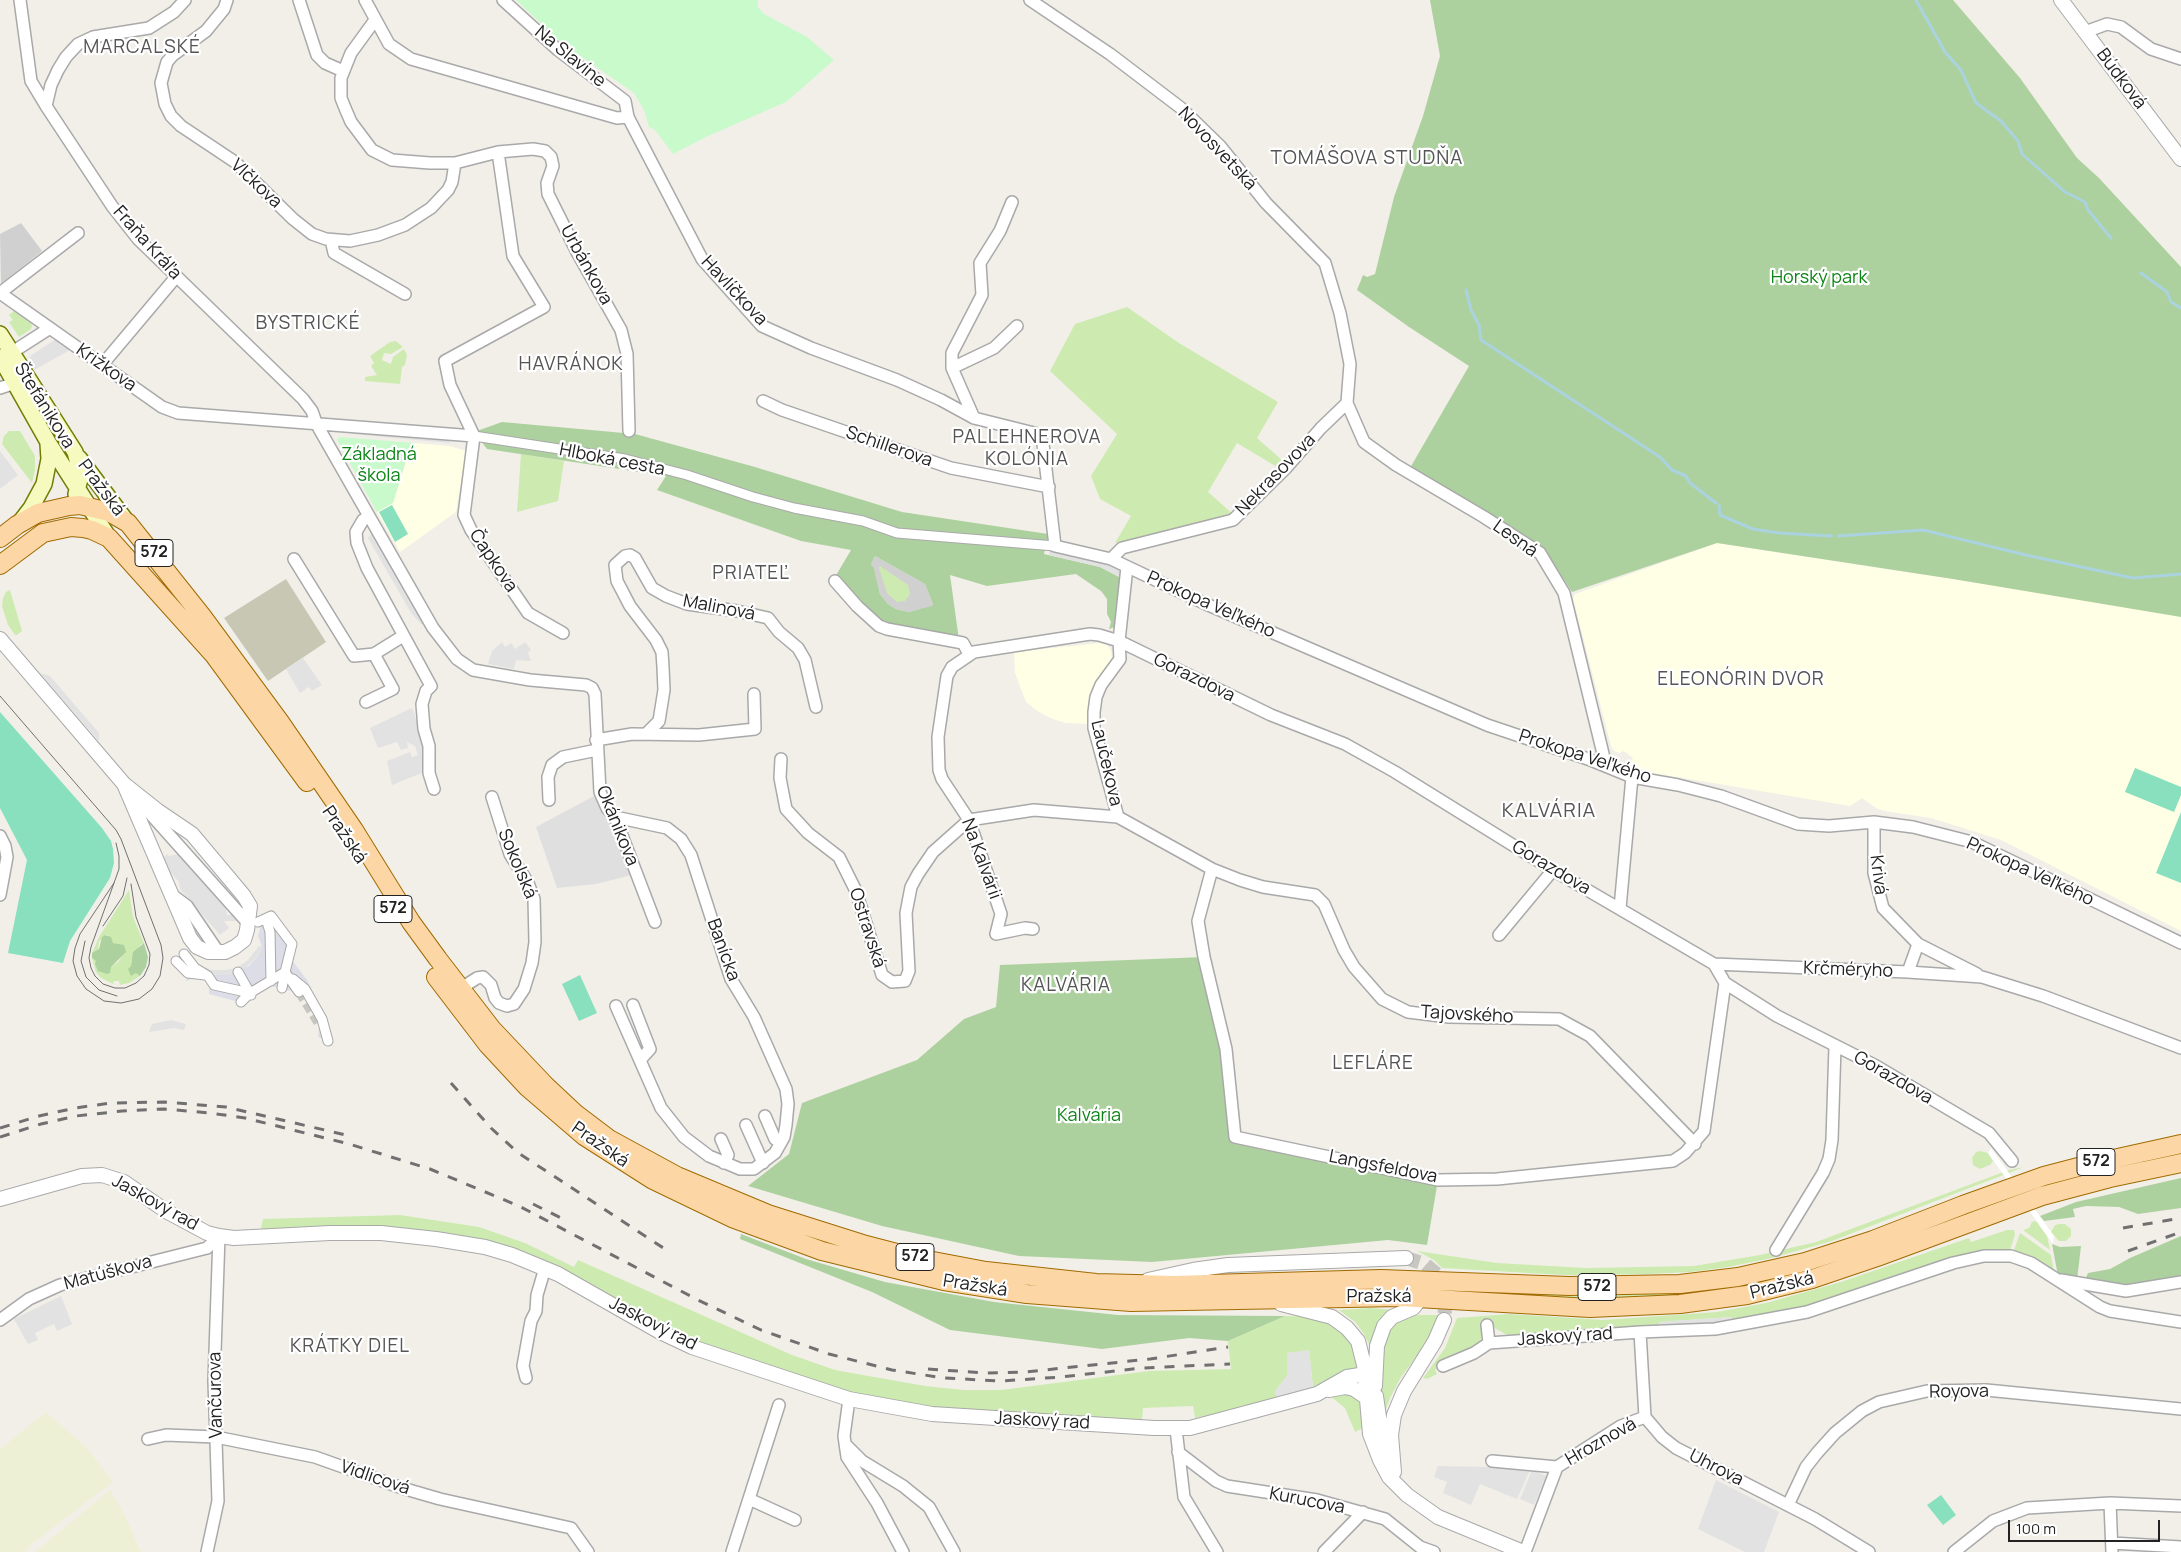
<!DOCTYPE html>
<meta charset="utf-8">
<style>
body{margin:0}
#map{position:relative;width:2181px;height:1552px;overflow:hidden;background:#f2efe9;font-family:Manrope,sans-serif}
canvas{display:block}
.scale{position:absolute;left:2008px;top:1520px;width:152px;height:22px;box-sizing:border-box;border:2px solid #222;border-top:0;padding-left:6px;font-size:15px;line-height:18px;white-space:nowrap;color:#222;-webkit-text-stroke:4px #fff;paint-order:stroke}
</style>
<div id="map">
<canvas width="2181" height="1552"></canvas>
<div class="scale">100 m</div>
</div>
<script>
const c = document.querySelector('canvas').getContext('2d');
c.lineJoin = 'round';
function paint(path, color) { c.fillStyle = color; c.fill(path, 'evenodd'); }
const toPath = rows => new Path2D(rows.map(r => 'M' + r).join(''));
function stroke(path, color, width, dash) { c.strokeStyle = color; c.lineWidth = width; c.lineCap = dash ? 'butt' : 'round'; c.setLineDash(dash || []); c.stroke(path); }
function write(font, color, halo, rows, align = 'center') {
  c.font = font + ' Manrope,sans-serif'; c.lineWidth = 4.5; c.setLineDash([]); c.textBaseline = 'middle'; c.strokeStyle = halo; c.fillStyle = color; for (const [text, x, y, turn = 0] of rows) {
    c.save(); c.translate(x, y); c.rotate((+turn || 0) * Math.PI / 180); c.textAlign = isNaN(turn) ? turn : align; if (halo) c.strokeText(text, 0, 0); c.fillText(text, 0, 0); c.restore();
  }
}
paint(toPath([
 [594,796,608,819,632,875,596,884,557,888,536,827]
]), '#e0dfdf');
paint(toPath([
 [415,443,450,446,466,451,456,512,400,552,377,512,393,503,406,461,411,461],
 [1717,543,2181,614,2181,931,2001,840,1963,828,1931,818,1884,811,1876,808,1862,798,1850,806,1635,770,1630,764,1633,758,1624,751,1619,753,1614,751,1611,746,1573,598,1575,594],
 [1100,643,1107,645,1111,651,1112,660,1102,673,1092,694,1090,724,1065,723,1050,718,1036,710,1026,702,1015,673,1014,652]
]), '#ffffe5');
paint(toPath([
 [21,223,42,251,1,284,0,234],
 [875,556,925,584,933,604,932,607,909,612,896,609,888,604,880,594,874,568,871,564]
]), '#d0d0d0');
paint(toPath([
 [286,579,326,642,268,681,224,618]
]), '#c7c7b4');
paint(toPath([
 [46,1412,87,1448,113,1482,29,1546,27,1552,0,1552,0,1449],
 [110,1490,124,1514,141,1552,35,1552]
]), '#eef0d5');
paint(toPath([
 [1127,307,1179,343,1278,402,1257,438,1283,461,1277,467,1237,443,1208,492,1234,515,1115,543,1131,516,1100,499,1091,476,1117,434,1050,371,1075,324],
 [14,311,31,323,32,326,31,329,19,337,9,322,13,320,9,315],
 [396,341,403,347,391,354,384,353,382,360,391,364,393,357,404,349,407,355,405,365,402,367,400,384,365,381,365,377,377,375,371,366,374,363,370,356,390,342],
 [9,431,20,431,35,456,35,470,32,483,2,444,4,436],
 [521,454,564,461,558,501,517,512],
 [880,566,908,585,910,594,905,601,897,602,887,593,879,568],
 [10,590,22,631,17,635,15,635,8,625,2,606,3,598,6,592],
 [129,890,133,917,144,943,140,945,131,962,131,966,140,976,129,983,120,985,119,981,114,981,113,984,101,978,96,972,92,958,96,961,103,973,118,962,125,952,120,946,113,943,108,935,105,935,99,942,98,951,92,953,99,937],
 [1980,1151,1988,1153,1993,1161,1990,1165,1980,1169,1973,1165,1972,1158,1976,1152],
 [2181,1151,2181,1155,1814,1272,1745,1289,1627,1301,1070,1292,949,1275,829,1246,756,1220,690,1189,950,1270,1311,1286,1694,1289,2071,1175],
 [2024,1167,1832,1241,1772,1258,1728,1267,1691,1272,1648,1274,1564,1275,1442,1268,1434,1260,1417,1251,1497,1263,1586,1268,1694,1266,1760,1255,1816,1242,2009,1170],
 [400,1215,479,1227,525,1243,574,1267,578,1260,792,1355,835,1370,925,1386,964,1390,1001,1390,1149,1371,1231,1369,1228,1341,1285,1316,1313,1317,1329,1321,1351,1337,1359,1365,1356,1369,1313,1387,1309,1351,1287,1353,1287,1376,1275,1391,1277,1400,1195,1418,1193,1406,1143,1408,1142,1421,932,1407,836,1389,705,1345,647,1318,567,1272,533,1256,493,1242,453,1235,261,1229,263,1219],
 [2036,1221,2047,1236,2050,1250,2023,1230,2029,1228,2032,1222],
 [2060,1224,2065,1224,2071,1229,2071,1236,2066,1241,2059,1241,2051,1232,2055,1225],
 [2007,1230,2014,1230,2015,1235,2009,1253,1955,1258,1805,1306,1732,1323,1732,1317,1659,1322,1660,1328,1507,1335,1486,1323,1479,1345,1439,1363,1435,1370,1437,1374,1427,1379,1423,1378,1445,1348,1457,1318,1509,1314,1604,1320,1717,1312,1766,1303,1841,1282,1969,1238,1971,1242],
 [2020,1233,2051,1255,2054,1273,2013,1253],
 [1371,1308,1393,1310,1371,1348,1364,1334,1355,1322,1339,1310],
 [1405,1315,1438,1315,1427,1343,1401,1377,1390,1398,1383,1417,1380,1361,1389,1325],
 [1340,1394,1352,1396,1357,1400,1361,1405,1365,1427,1355,1432,1345,1408,1331,1397]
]), '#cdebb0');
paint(toPath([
 [1430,0,1953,0,2020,78,2077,158,2099,178,2181,267,2181,617,1953,579,1717,543,1572,592,1553,563,1535,544,1410,468,1469,366,1409,327,1357,290,1363,275,1367,277,1375,274,1394,197,1423,116,1440,56],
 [502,422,635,434,755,467,902,512,1048,534,1044,554,1100,567,1121,578,1115,627,1109,629,1111,622,1107,614,1107,599,1101,591,1076,574,987,586,950,575,959,640,880,624,835,577,851,550,801,541,657,490,666,476,487,449,474,432],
 [875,556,925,584,933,604,932,606,909,612,896,609,888,604,880,594,874,568,871,564],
 [105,935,111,937,113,943,124,945,125,948,126,952,111,967,110,973,107,974,98,971,95,964,96,961,92,958,92,953,99,949,102,937],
 [144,943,148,957,146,967,140,976,136,973,131,976,128,969,131,966,133,952],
 [1204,957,1226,1049,1235,1137,1438,1180,1427,1245,1388,1240,1152,1262,1019,1256,882,1226,748,1186,789,1154,802,1103,917,1060,964,1019,996,1007,1000,965],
 [2181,1178,2181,1208,2138,1214,2119,1207,2086,1206,2073,1209,2075,1217,2044,1221,2040,1216,2076,1202],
 [741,1234,806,1259,885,1282,994,1302,1118,1315,1285,1316,1228,1341,1189,1338,1102,1349,950,1330,872,1292,740,1239],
 [2181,1236,2181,1276,2127,1285,2084,1282,2088,1273,2110,1269,2130,1258],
 [2052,1244,2060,1247,2081,1246,2077,1280,2058,1276]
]), '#add19e');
paint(toPath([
 [516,0,758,0,758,7,764,14,807,37,834,60,786,102,708,136,673,154,655,130,649,127,644,110,634,93,563,44],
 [339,437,415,443,411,461,406,461,393,503,377,512,337,440]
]), '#c8facc');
paint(toPath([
 [392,505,408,534,395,542,379,512],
 [0,712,102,828,111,841,113,849,114,863,110,878,70,941,63,963,8,953,27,860,0,808],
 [2135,768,2181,787,2181,795,2174,812,2125,792],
 [2181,812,2181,883,2156,873],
 [580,975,597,1013,579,1021,562,984],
 [1941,1495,1956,1515,1943,1525,1927,1505]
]), '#88e0be');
paint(toPath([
 [56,339,70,350,34,370,30,361,30,356],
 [351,431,450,439,450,443,351,434],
 [0,451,18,475,0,489],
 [373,532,426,623,422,625,411,613,368,538],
 [1049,549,1084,555,1119,567,1121,577,1100,567,1049,555],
 [502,642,505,647,511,643,515,649,525,642,531,650,528,652,531,661,516,660,514,669,488,664,492,651],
 [303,658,322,685,312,691,309,687,300,693,286,669],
 [40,673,50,676,99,733,99,741],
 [412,708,426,747,424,772,392,785,387,761,410,752,412,757,418,755,415,746,407,742,408,748,401,750,397,742,378,748,370,728],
 [167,854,169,856,179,854,225,906,227,915,233,915,237,921,224,921,229,928,220,935,180,889,179,882,161,861],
 [259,946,262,947,259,955,242,971,230,975,217,975,204,971,206,967,211,970,227,970,238,967,247,961],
 [171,1020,186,1024,184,1030,174,1028,149,1032,152,1024],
 [61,1296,72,1324,57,1331,54,1324,35,1333,38,1340,28,1344,14,1319],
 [1732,1317,1732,1323,1660,1328,1659,1322],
 [1309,1350,1313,1387,1277,1400,1275,1391,1287,1376,1287,1353],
 [1438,1466,1487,1467,1530,1470,1517,1499,1480,1484,1471,1505,1443,1493,1447,1482,1434,1477],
 [1532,1470,1546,1476,1534,1505,1520,1499],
 [1716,1480,1779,1512,1764,1552,1745,1552,1698,1529]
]), '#e2e2e2');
paint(toPath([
 [266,919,292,944,291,959,307,980,327,1020,333,1042,318,1037,320,1021,303,994,271,986,243,1003,209,994,209,989,212,987,207,980,194,978,186,981,190,963,208,973,217,975,230,975,249,966,259,955,262,947,258,936,262,922]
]), '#dddde8');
paint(toPath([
 [1991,1148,2054,1236,2053,1244,1988,1153]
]), '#fff');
stroke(toPath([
 [1916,0,1945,52,1961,70,1976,103,2001,121,2018,141,2022,154,2065,192,2085,202,2088,210,2111,238],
 [2141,273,2167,292,2171,302,2181,308],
 [1466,290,1471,310,1479,325,1481,340,1660,457,1672,470,1686,476,1690,483,1716,503],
 [1719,505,1720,515,1753,529,1779,533,1832,536],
 [1838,536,1923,530,2030,556,2133,578,2181,574]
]), '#aad3df', 3);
stroke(toPath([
 [299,992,320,1026]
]), '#c8c6c1', 9, [9, 4.5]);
stroke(toPath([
 [1406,1258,1425,1264,1439,1276,1446,1297,1444,1320]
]), '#c8c6c1', 14, [14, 7]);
const pedestrian = toPath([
 [474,436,625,459,687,475,753,497,794,508,863,521,897,533,1055,546],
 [266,919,270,932,271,981],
 [258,922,271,916,292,944,285,972,299,992],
 [184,954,195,968,208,976,214,985,250,993,285,972,282,988],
 [176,961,188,973,205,975],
 [238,972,251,995],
 [293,979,305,989,322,1019,328,1041],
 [241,1002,250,993]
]);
const minor = toPath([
 [20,0,31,81,46,106,112,206,138,239,303,399,312,411,317,425,433,628,450,650,457,659,473,670,530,680,586,685,592,688,595,694,600,792,607,808,615,817,655,922],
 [227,0,224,9,206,31,173,55,167,62,161,83,165,104,171,116,181,126,235,162,293,219,312,234,326,239,350,241,378,235,405,225,431,208,448,190,452,182,455,163],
 [299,0,317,55,325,63,343,71],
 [365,0,389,44,411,59,617,118,628,117],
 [503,0,558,50,625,101,628,117,702,259,762,326,811,348,897,380,941,400,974,418,1038,434,1043,444,1055,546,1111,559,1206,604,1487,725,1588,759,1632,777,1678,785,1721,796,1798,824,1829,826,1874,822,1913,827,1972,842,2181,943],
 [1030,0,1110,54,1181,108,1220,146,1266,203,1325,263,1340,313,1350,364,1347,403,1321,428,1286,468,1233,520,1122,548,1111,559],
 [375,20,351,53,341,78,341,98,345,108,351,122,372,150,392,160,430,163,455,163,498,152,533,149,545,151,551,157,553,166,547,183,548,194,577,252,621,330,627,354,629,431],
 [2085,32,2107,24,2121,27,2151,49,2181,59],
 [46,106,51,85,58,70,66,57,78,44,93,37,149,28,174,12,185,0],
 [331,240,334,253,405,294],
 [0,293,162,407,178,413,474,436],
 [0,293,78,233],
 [8,359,11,353,50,328],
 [102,365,176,277],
 [952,368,994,348,1017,326],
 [0,388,15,383],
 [763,401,782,410,951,468,1049,487],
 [1347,403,1364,442,1396,465,1484,517,1540,553,1564,593,1606,766],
 [974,418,952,368,952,353,982,295,980,263,1000,231,1012,202],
 [474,436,450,385,445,361,544,307,513,256,498,152],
 [474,436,464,515,471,530,528,613,563,633],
 [369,516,363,520,356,532,357,543,367,568,431,686,426,691,422,704,424,729,429,746,429,773,434,789],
 [294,559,354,656,374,654,403,636],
 [835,581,857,606,879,626,887,629,963,643,969,654],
 [366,702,393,689,374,654],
 [646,734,659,721,664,690,663,667,662,652,656,640,630,606,617,581,615,565,625,556,630,555,635,558,652,588,666,596,687,604,737,611,768,618,779,632,798,648,805,660,816,707],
 [596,740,632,734,699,735,755,729,754,694],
 [781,759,780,778,786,809,808,833,839,857,856,891,882,975,892,982,905,981,909,971,906,913,911,887,918,874,933,852,969,820],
 [138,800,248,923],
 [549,800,548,777,552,765,563,757,597,750],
 [615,817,667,828,681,839,691,855,731,979,754,1017,786,1089,788,1104,786,1125,784,1137,775,1153,754,1169,740,1169,709,1156,684,1137,661,1108,616,1006],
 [1118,817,1094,728,1094,712,1096,697,1101,685,1120,659,1119,641,1127,567],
 [969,820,1034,810,1118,817,1212,869,1240,880,1263,887,1315,895,1324,904,1344,950,1354,967,1382,999,1408,1012,1449,1017,1559,1019,1590,1036,1695,1144],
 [1874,822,1874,873,1883,908,1918,944,1977,974],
 [0,836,5,846,7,857,0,895],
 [1212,869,1198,921,1204,957,1226,1049,1235,1137,1438,1180,1497,1179,1673,1161,1685,1153,1704,1131,1725,983],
 [171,894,187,906,219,953],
 [1620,908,1632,777],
 [1033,929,1025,928,996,934,1001,914,969,820,942,779,939,770,938,737,947,676,952,667,974,652,1090,634,1099,635,1119,641,1271,715,1345,744,1395,772,1553,870,1714,964,1725,983,1777,1016,1876,1066,1989,1133,2012,1161],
 [1499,935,1553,870],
 [1714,964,1908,972,1982,977,2043,996,2181,1048],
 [1908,972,1918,944],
 [460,989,477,978,483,977,491,985,495,998,499,1003,507,1006,514,1004,524,989,532,963,535,942,534,899,528,883,510,854,492,797],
 [633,1005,650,1049,640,1060],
 [765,1116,775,1139,781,1142],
 [746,1125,763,1163],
 [721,1139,728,1155,724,1163],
 [1776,1250,1823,1173,1829,1159,1832,1140,1835,1046],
 [2061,1280,2126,1291,2181,1282],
 [0,1320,29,1299,60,1285,207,1248,219,1236],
 [1487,1325,1489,1343],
 [1640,1332,1645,1417,1662,1437,1676,1448,1815,1519,1869,1552],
 [1443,1366,1474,1353,1489,1343,1640,1332,1715,1329,1807,1312,1953,1263,1984,1256,2011,1256,2031,1263,2100,1307,2110,1311,2181,1322],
 [526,1378,523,1366,531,1321,536,1311,537,1295,545,1268],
 [849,1399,844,1436,847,1457,877,1503,903,1552],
 [1176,1429,1184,1497,1217,1552],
 [148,1439,166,1435,216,1437,315,1457,402,1488,440,1499,571,1528,588,1552],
 [845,1444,862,1461,903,1486,929,1507,954,1552],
 [1178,1452,1216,1481,1227,1486,1317,1500,1385,1519,1420,1547,1434,1552],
 [1492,1461,1557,1467],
 [749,1499,795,1520],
 [2110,1503,2112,1552],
 [1788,1505,1806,1467,1817,1453,1835,1433,1862,1411,1879,1402,1927,1391,1986,1390,2181,1409],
 [2112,1543,2181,1547],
 [207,1552,218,1501,214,1381,219,1236],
 [732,1552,779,1405],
 [1324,1552,1363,1512],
 [1525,1552,1557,1467,1621,1426,1645,1417],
 [1954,1552,1993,1521,2027,1508,2110,1503,2181,1506]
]);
const tertiary = toPath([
 [2061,0,2181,159],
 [0,639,124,784,158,811,192,834,244,896,250,906,247,930,244,940,235,947,225,952,208,952,197,947,190,938,124,784],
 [0,1199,82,1176,102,1175,124,1182,166,1211,207,1233,219,1236,234,1238,330,1233,381,1233,436,1239,485,1247,512,1255,558,1274,660,1332,692,1347,849,1399,932,1414,1154,1428,1190,1428,1317,1394,1347,1377,1366,1374],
 [1148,1280,1193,1270,1228,1265,1406,1258],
 [1281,1304,1332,1317,1347,1328,1358,1341,1364,1365,1370,1434,1380,1460,1389,1477,1407,1495,1438,1517,1523,1552],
 [1329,1390,1345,1387,1354,1389,1367,1398],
 [1371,1391,1375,1386,1377,1346,1384,1326,1392,1317,1413,1308,1422,1297],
 [1376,1396,1384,1452],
 [1394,1472,1391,1435,1394,1415,1404,1391,1435,1341,1444,1320]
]);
const secondary = toPath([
 [0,334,75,452,81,475,76,494],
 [0,357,48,442,109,538],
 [79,458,127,522],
 [21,521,31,508,44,484,49,459,48,444]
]);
const primary = toPath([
 [0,538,17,525,38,513,69,506,80,505,109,512,128,523,202,616,280,722,354,830,411,922,438,959,492,1029,545,1085,576,1114,609,1139,677,1176,768,1214,866,1245,912,1257,986,1271,1096,1283,1174,1285,1381,1279,1569,1286,1680,1284,1738,1277,1805,1262,1873,1240,1963,1205,2044,1176,2086,1165,2181,1144],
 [0,565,43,533,71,527,83,528,92,530,109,538,214,655,307,782],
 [436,977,488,1045,527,1087,584,1136,653,1180,732,1218,822,1251,944,1281,1027,1294,1131,1302,1400,1297,1590,1308,1680,1304,1747,1295,1812,1279,1877,1257,2042,1196,2110,1178,2181,1163]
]);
stroke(pedestrian, '#a9a9a9', 11);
stroke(minor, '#a9a9a9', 14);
stroke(tertiary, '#a9a9a9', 16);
stroke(secondary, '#707d05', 18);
stroke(primary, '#a06b00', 20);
stroke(pedestrian, '#fff', 9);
stroke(minor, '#fff', 11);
stroke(tertiary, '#fff', 14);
stroke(secondary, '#f7fabf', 15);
stroke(primary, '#fcd6a4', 18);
stroke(toPath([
 [0,696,116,830,121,839,161,945,163,958,160,976,152,989,139,999,121,1003,104,1001,86,989,77,976,73,961,75,948,80,934,114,883],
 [116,843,119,856,119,869,91,947,89,958,91,968,95,976,103,984,115,988,125,988,136,983,144,976,149,965,150,954,136,917,131,884],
 [103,926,123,896,127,878],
 [85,941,81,961,86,977,99,990,117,996]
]), '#707070', 1);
stroke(toPath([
 [451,1083,491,1128,517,1152,668,1251],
 [0,1128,39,1116,75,1108,111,1103,164,1102,226,1107,346,1135],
 [0,1137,41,1124,76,1116,122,1111,164,1109,210,1113,245,1118,349,1144,430,1169,519,1206,698,1300,761,1330,829,1354,892,1370,944,1378,1001,1381,1061,1377,1142,1368,1230,1364],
 [533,1204,565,1220],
 [2123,1228,2181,1218],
 [2128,1251,2181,1232],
 [928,1369,985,1373,1025,1372,1150,1359,1228,1347]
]), '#707070', 3, [10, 10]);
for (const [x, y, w] of [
 [154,553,38],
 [393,909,38],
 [2096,1162,38],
 [915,1257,38],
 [1597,1287,38]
]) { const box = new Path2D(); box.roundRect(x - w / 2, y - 13.5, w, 27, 4); c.fillStyle = '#fff'; c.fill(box); stroke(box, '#222', 1); }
write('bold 16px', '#222', null, [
 ["572",154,553],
 ["572",393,909],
 ["572",2096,1162],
 ["572",915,1257],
 ["572",1597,1287]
]);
write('18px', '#222', '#fff', [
 ["Na Slavíne",570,57,39],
 ["Búdková",2121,79,53],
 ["Novosvetská",1217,149,47],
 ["Vlčkova",256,184,43],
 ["Fraňa Kráľa",147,243,48],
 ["Urbánkova",586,265,61],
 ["Havlíčkova",734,291,47],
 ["Križkova",106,368,35],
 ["Štefánikova",44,406,58],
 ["Schillerova",889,447,19],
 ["Hlboká cesta",612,460,11],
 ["Nekrasovova",1276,475,-46],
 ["Pražská",101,488,53],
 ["Lesná",1515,539,35],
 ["Čapkova",493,561,56],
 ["Prokopa Veľkého",1211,605,24],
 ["Malinová",719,608,11],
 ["Gorazdova",1194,678,26],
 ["Prokopa Veľkého",1585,757,18],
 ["Laučekova",1106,763,77],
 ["Okánikova",617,826,68],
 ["Pražská",344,835,56],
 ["Na Kalvárii",981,859,70],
 ["Sokolská",517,864,67],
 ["Gorazdova",1551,868,31],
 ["Prokopa Veľkého",2030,872,25],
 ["Krivá",1878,875,83],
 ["Ostravská",867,928,72],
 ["Banícka",723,950,70],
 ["Krčméryho",1848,970,2],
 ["Tajovského",1467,1015,3],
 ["Gorazdova",1893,1078,30],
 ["Pražská",600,1145,35],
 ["Langsfeldova",1383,1167,11],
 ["Jaskový rad",155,1203,29],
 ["Matúškova",108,1273,-15],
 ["Pražská",975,1286,9],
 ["Pražská",1782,1286,-14],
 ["Pražská",1379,1297],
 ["Jaskový rad",653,1324,27],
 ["Jaskový rad",1565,1337,-4],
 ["Royova",1959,1392,-1],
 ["Vančurova",216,1395,-91],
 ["Jaskový rad",1042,1421,3],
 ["Hroznová",1601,1442,-30],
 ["Uhrova",1716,1468,27],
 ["Vidlicová",375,1478,19],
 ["Kurucova",1307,1501,11]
]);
write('18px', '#0c8416', '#fff', [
 ["Horský park",1819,278],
 ["Základná",379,455],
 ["škola",379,476],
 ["Kalvária",1089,1116]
]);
c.letterSpacing = '1px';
write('19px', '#555', '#fff', [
 ["MARCALSKÉ",142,48],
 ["TOMÁŠOVA STUDŇA",1367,159],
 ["BYSTRICKÉ",308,324],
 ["HAVRÁNOK",571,365],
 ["PALLEHNEROVA",1027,438],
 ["KOLÓNIA",1027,460],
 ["PRIATEĽ",751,574],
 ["ELEONÓRIN DVOR",1741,680],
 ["KALVÁRIA",1066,986],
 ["LEFLÁRE",1373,1064],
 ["KRÁTKY DIEL",350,1347]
]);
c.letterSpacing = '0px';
c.letterSpacing = '1px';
write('20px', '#555', '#fff', [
 ["KALVÁRIA",1549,811]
]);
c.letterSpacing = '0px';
</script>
